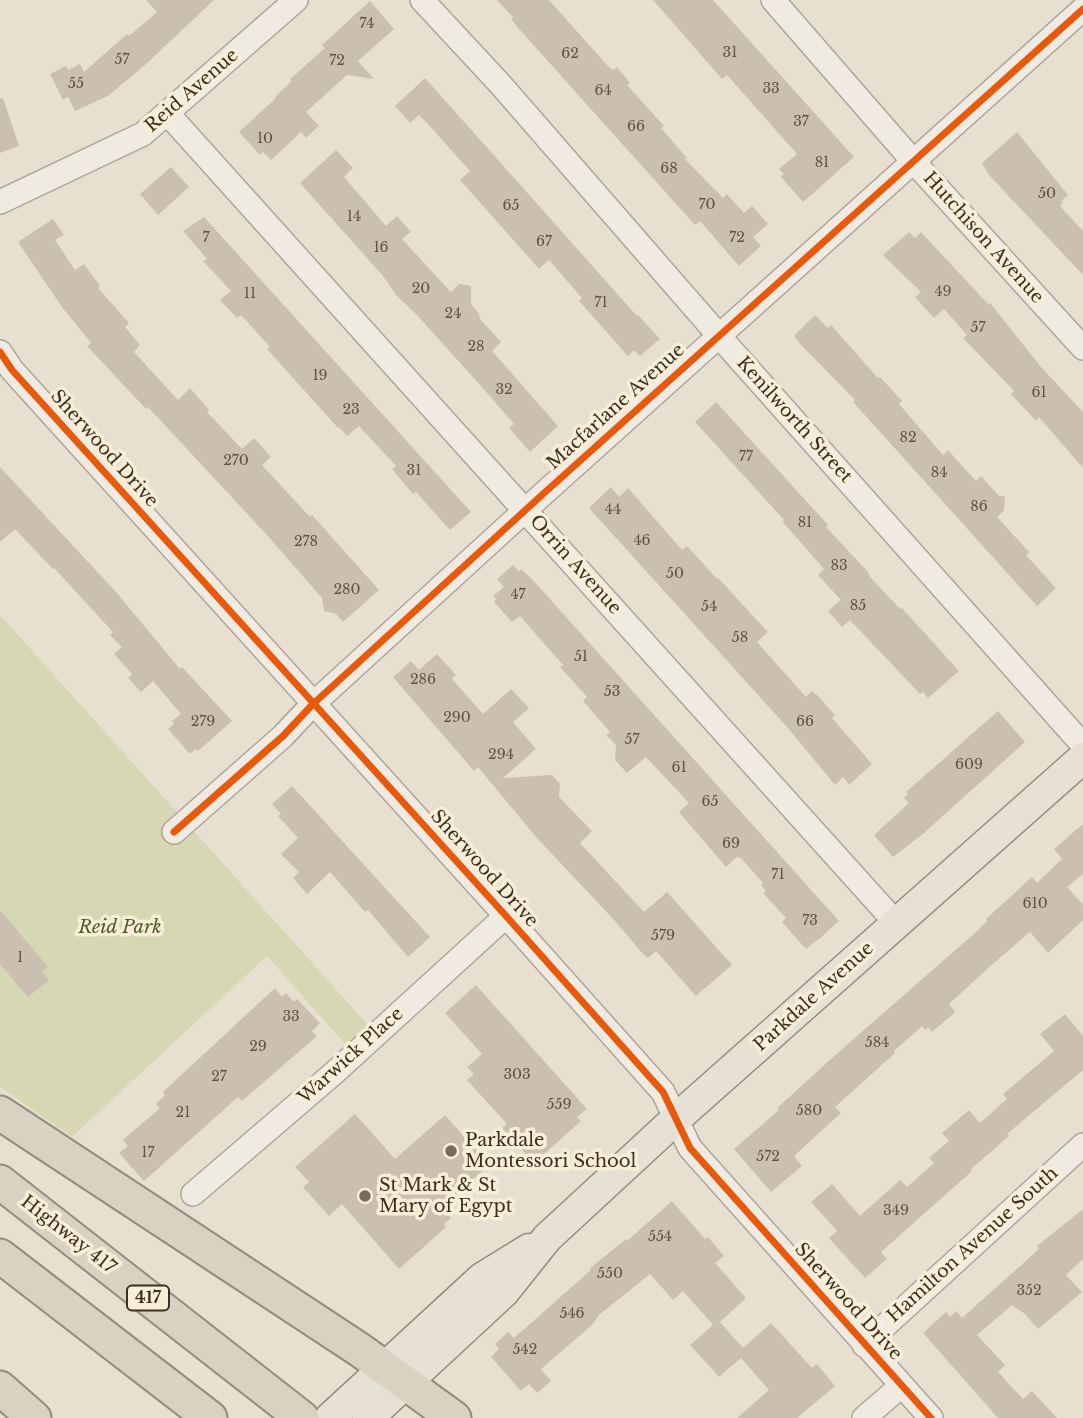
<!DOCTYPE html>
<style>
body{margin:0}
canvas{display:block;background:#e7e0d1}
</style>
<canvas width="1083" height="1418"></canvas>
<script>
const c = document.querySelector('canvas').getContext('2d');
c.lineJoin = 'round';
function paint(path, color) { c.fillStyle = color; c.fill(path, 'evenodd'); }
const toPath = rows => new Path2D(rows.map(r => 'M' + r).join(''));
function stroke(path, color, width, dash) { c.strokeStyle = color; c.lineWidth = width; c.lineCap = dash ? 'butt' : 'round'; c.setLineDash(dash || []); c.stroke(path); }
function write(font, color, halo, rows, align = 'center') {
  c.font = font + ' "Libre Baskerville",serif'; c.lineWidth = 7; c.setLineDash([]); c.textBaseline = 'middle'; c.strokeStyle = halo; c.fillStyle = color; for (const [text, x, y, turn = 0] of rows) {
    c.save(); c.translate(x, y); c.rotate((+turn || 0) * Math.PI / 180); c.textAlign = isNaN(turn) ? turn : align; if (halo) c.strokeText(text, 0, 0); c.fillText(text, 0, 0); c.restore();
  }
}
paint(toPath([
 [0,615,376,1034,354,1054,267,956,72,1137,0,1087]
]), '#d6d7b3');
paint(toPath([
 [146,0,214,0,146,64,108,96,75,111,68,97,63,100,50,74,66,66,68,70,80,64,84,72,127,34,129,36,157,12],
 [497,0,549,0,608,66,613,70,617,67,630,83,627,85,664,126,661,128,687,158,685,159,723,198,727,194,744,213,752,206,768,224,753,237,761,246,739,266,700,221,695,225,519,29,511,19,513,17],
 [653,0,713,0,854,157,803,202,781,177,784,174,779,169,797,154,727,75,722,79],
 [370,1,394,29,358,61,374,79,347,75,306,112,319,126,306,138,301,132,271,160,263,152,260,155,239,132,276,98,275,97,292,81,290,79,325,48,322,45],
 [425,78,637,316,638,315,660,339,640,356,634,350,628,356,579,301,582,298,549,260,539,269,460,180,470,171,426,122,419,115,410,123,395,106],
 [3,98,19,146,0,153,0,99],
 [1017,132,1068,195,1061,201,1063,203,1060,206,1083,231,1083,275,989,175,982,163],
 [336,150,353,168,344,177,386,226,397,216,411,232,402,239,451,292,459,284,471,286,471,304,479,314,480,319,501,342,492,351,558,426,530,452,509,428,514,424,481,386,415,313,396,295,384,277,300,183],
 [171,167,189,187,158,215,140,194],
 [204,217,471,512,450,530,416,492,413,494,392,469,396,466,359,426,347,436,339,427,338,428,267,349,270,347,241,315,237,318,220,300,231,291,203,261,207,259,183,231],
 [53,219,64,235,55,240,75,270,84,264,100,286,98,288,129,323,125,327,140,345,134,352,178,400,190,388,209,410,207,412,242,449,254,438,271,457,262,465,310,517,312,515,379,590,343,622,336,614,324,611,322,598,266,534,148,407,146,409,87,346,91,343,62,307,18,242],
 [909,232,915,238,921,232,988,304,990,303,1041,367,1083,412,1083,468,1039,417,1036,421,1011,394,1014,391,963,338,967,335,944,309,934,318,915,297,921,292,885,257,883,255],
 [815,315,828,328,831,325,878,378,880,377,902,401,899,404,943,455,948,450,976,481,981,476,999,496,1005,496,1004,511,997,517,1029,552,1026,555,1056,588,1037,606,853,402,855,400,801,345,794,336],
 [716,402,828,525,826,527,868,572,870,577,900,609,901,607,959,671,928,698,923,692,920,694,850,620,842,627,828,611,841,600,818,575,824,569,782,521,784,520,695,422],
 [0,467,116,592,180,669,182,667,232,721,198,751,196,749,190,754,168,729,174,724,172,721,181,714,153,681,141,692,128,678,132,674,114,654,122,647,110,635,113,632,54,568,53,569,15,529,0,542],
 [611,487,619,497,628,488,682,550,687,546,717,579,718,578,768,632,757,642,806,697,812,691,818,696,835,715,832,718,872,764,849,785,843,777,835,785,787,727,589,508],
 [513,565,519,572,521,569,532,579,839,921,819,939,806,949,782,922,786,918,763,893,766,891,761,885,763,883,741,858,737,857,726,867,679,812,689,803,646,757,627,773,615,760,616,745,606,735,610,732,583,701,587,697,560,667,563,665,520,616,512,622,494,602,496,599,493,596,504,587,497,579],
 [437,654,456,675,452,679,483,714,511,689,529,708,513,722,536,749,503,778,552,775,560,784,559,797,592,831,580,843,644,912,667,892,732,965,696,996,656,951,648,958,643,954,615,921,536,837,478,767,474,771,393,677,411,661,419,670],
 [998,711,1025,742,924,833,893,857,874,835,909,803,904,798,908,794,906,792],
 [292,786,430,937,408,957,368,910,365,912,330,872,307,894,293,878,299,872,281,854,298,838,278,816,281,814,272,804],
 [1083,824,1083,874,1067,887,1083,905,1083,920,1048,953,1030,932,996,961,949,1004,955,1012,932,1032,928,1027,925,1030,922,1026,894,1051,895,1053,835,1107,841,1113,794,1156,802,1166,771,1192,734,1149,779,1110,777,1108,841,1050,976,932,987,921,986,919,1032,877,1037,883,1062,859,1054,849],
 [0,910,48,967,42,972,49,980,28,997,0,964],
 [476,985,587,1109,577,1117,581,1121,534,1163,502,1128,507,1124,467,1080,474,1074,467,1067,482,1054,445,1013],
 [275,988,282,997,286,993,294,1002,297,999,320,1023,312,1031,317,1036,242,1101,238,1097,144,1181,119,1153,128,1146,123,1140,160,1108,156,1104,165,1095,163,1092],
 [1065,1014,1083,1036,1083,1070,1007,1134,1009,1136,971,1169,972,1171,881,1252,887,1259,865,1278,829,1238,837,1231,811,1202,832,1184,860,1216,900,1180,907,1187,934,1163,929,1158,949,1141,942,1133,969,1110,980,1123,1007,1099,1003,1094,1054,1051,1040,1034],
 [355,1114,395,1159,445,1115,489,1165,441,1207,451,1218,444,1224,446,1227,399,1269,342,1204,329,1216,303,1187,309,1182,295,1167],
 [672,1201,705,1239,708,1237,724,1256,715,1263,746,1298,720,1322,743,1348,771,1323,812,1368,817,1364,835,1386,797,1418,737,1418,769,1390,741,1358,719,1377,690,1345,713,1325,683,1291,673,1300,650,1274,599,1315,592,1325,541,1369,551,1381,537,1393,529,1384,521,1391,491,1357,499,1349,495,1344,508,1332,514,1338,591,1270,589,1269,626,1239,627,1241],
 [1083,1209,1083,1259,1066,1275,1082,1292,1038,1329,1025,1314,1012,1305,977,1335,1005,1365,998,1372,1023,1399,1032,1391,1057,1418,998,1418,923,1333,946,1312,950,1317,956,1311,962,1318,1039,1249,1037,1246]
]), '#cbbfb2');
const minor = toPath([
 [422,0,501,85,734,353,1083,745],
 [773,0,913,161,1083,348],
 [168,114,897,924],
 [0,202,143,134,296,0],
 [0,352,12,370,506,916,663,1092,690,1148,931,1418],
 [174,832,283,736,313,704,543,494,1083,9],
 [193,1194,334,1073,506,916],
 [864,1345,1083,1145],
 [864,1418,901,1386]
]);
const major = toPath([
 [330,1418,482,1278,529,1249],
 [368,1418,504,1292,547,1238,677,1118,1083,758]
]);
const highway = toPath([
 [0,1113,360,1350,454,1418],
 [0,1182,302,1418],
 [0,1256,210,1418],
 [0,1388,34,1418]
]);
stroke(minor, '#ada599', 26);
stroke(major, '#928b80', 33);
stroke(highway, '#928b80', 37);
stroke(minor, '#efebe3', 23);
stroke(major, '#e6e1d4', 30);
stroke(highway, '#dad1c2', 33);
stroke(toPath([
 [0,352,12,370,506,916,663,1092,690,1148,931,1418],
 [174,832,283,736,313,704,543,494,1083,9]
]), '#e8590c', 7);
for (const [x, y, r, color] of [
 [451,1151,7,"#786c5e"],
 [365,1196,7,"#786c5e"]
]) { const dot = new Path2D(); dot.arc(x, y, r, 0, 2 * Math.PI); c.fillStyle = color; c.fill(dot); stroke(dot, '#f7eed8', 2.5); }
write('14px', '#605244', null, [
 ["74",367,24],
 ["31",730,53],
 ["62",570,54],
 ["57",122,60],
 ["72",337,61],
 ["55",76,84],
 ["33",771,89],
 ["64",603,91],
 ["37",801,122],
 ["66",636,127],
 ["10",265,139],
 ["81",822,163],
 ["68",669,169],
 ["50",1047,194],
 ["70",707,205],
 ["65",511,206],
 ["14",354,217],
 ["7",206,238],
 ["72",737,238],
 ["67",544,242],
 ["16",381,248],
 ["20",421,289],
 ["49",943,292],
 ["11",250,294],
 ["71",601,303],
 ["24",453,314],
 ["57",978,328],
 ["28",476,347],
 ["19",320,376],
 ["32",504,390],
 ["61",1039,393],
 ["23",351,410],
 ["82",908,438],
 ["77",746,457],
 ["270",236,461],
 ["31",414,471],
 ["84",939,473],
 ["86",979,507],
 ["44",613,510],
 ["81",805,523],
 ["46",642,541],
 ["278",306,542],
 ["83",839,566],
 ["50",675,574],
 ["280",347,590],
 ["47",518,595],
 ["85",858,606],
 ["54",709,607],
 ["58",740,638],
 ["51",581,657],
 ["286",423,680],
 ["53",612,692],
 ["290",457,718],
 ["279",203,722],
 ["66",805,722],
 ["57",632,740],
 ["294",501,755],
 ["609",969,765],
 ["61",679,768],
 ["65",710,802],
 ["69",731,844],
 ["71",778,875],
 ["610",1035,904],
 ["73",810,921],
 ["579",663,936],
 ["1",20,958],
 ["33",291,1017],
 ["584",877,1043],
 ["29",258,1047],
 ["303",517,1075],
 ["27",219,1077],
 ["559",559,1105],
 ["580",809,1111],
 ["21",183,1113],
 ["17",148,1153],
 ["572",768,1157],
 ["349",896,1211],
 ["554",660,1237],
 ["550",610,1274],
 ["352",1029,1291],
 ["546",572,1314],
 ["542",525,1350]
]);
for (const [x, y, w] of [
 [148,1298,42]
]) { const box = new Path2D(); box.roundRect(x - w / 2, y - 12.5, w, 25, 5); c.fillStyle = '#f7eed8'; c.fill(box); stroke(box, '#3d2e20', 2); }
write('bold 16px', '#3d2e20', null, [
 ["417",148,1298]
]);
write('18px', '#3d2e20', '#f7eed8', [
 ["Reid Avenue",192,91,-41],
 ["Hutchison Avenue",983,238,48],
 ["Macfarlane Avenue",616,407,-42],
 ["Kenilworth Street",794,420,48],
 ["Sherwood Drive",104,449,48],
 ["Orrin Avenue",575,565,48],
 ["Sherwood Drive",484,869,48],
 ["Parkdale Avenue",814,997,-42],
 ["Warwick Place",351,1056,-42],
 ["Highway 417",68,1235,38],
 ["Hamilton Avenue South",973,1245,-42],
 ["Sherwood Drive",848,1302,48]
]);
write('italic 18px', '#4d5a26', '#f7eed8', [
 ["Reid Park",120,928]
]);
write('18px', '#3d2e20', '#f7eed8', [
 ["Parkdale",465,1141],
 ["Montessori School",465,1162],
 ["St Mark & St",379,1186],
 ["Mary of Egypt",379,1207]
], 'left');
</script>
